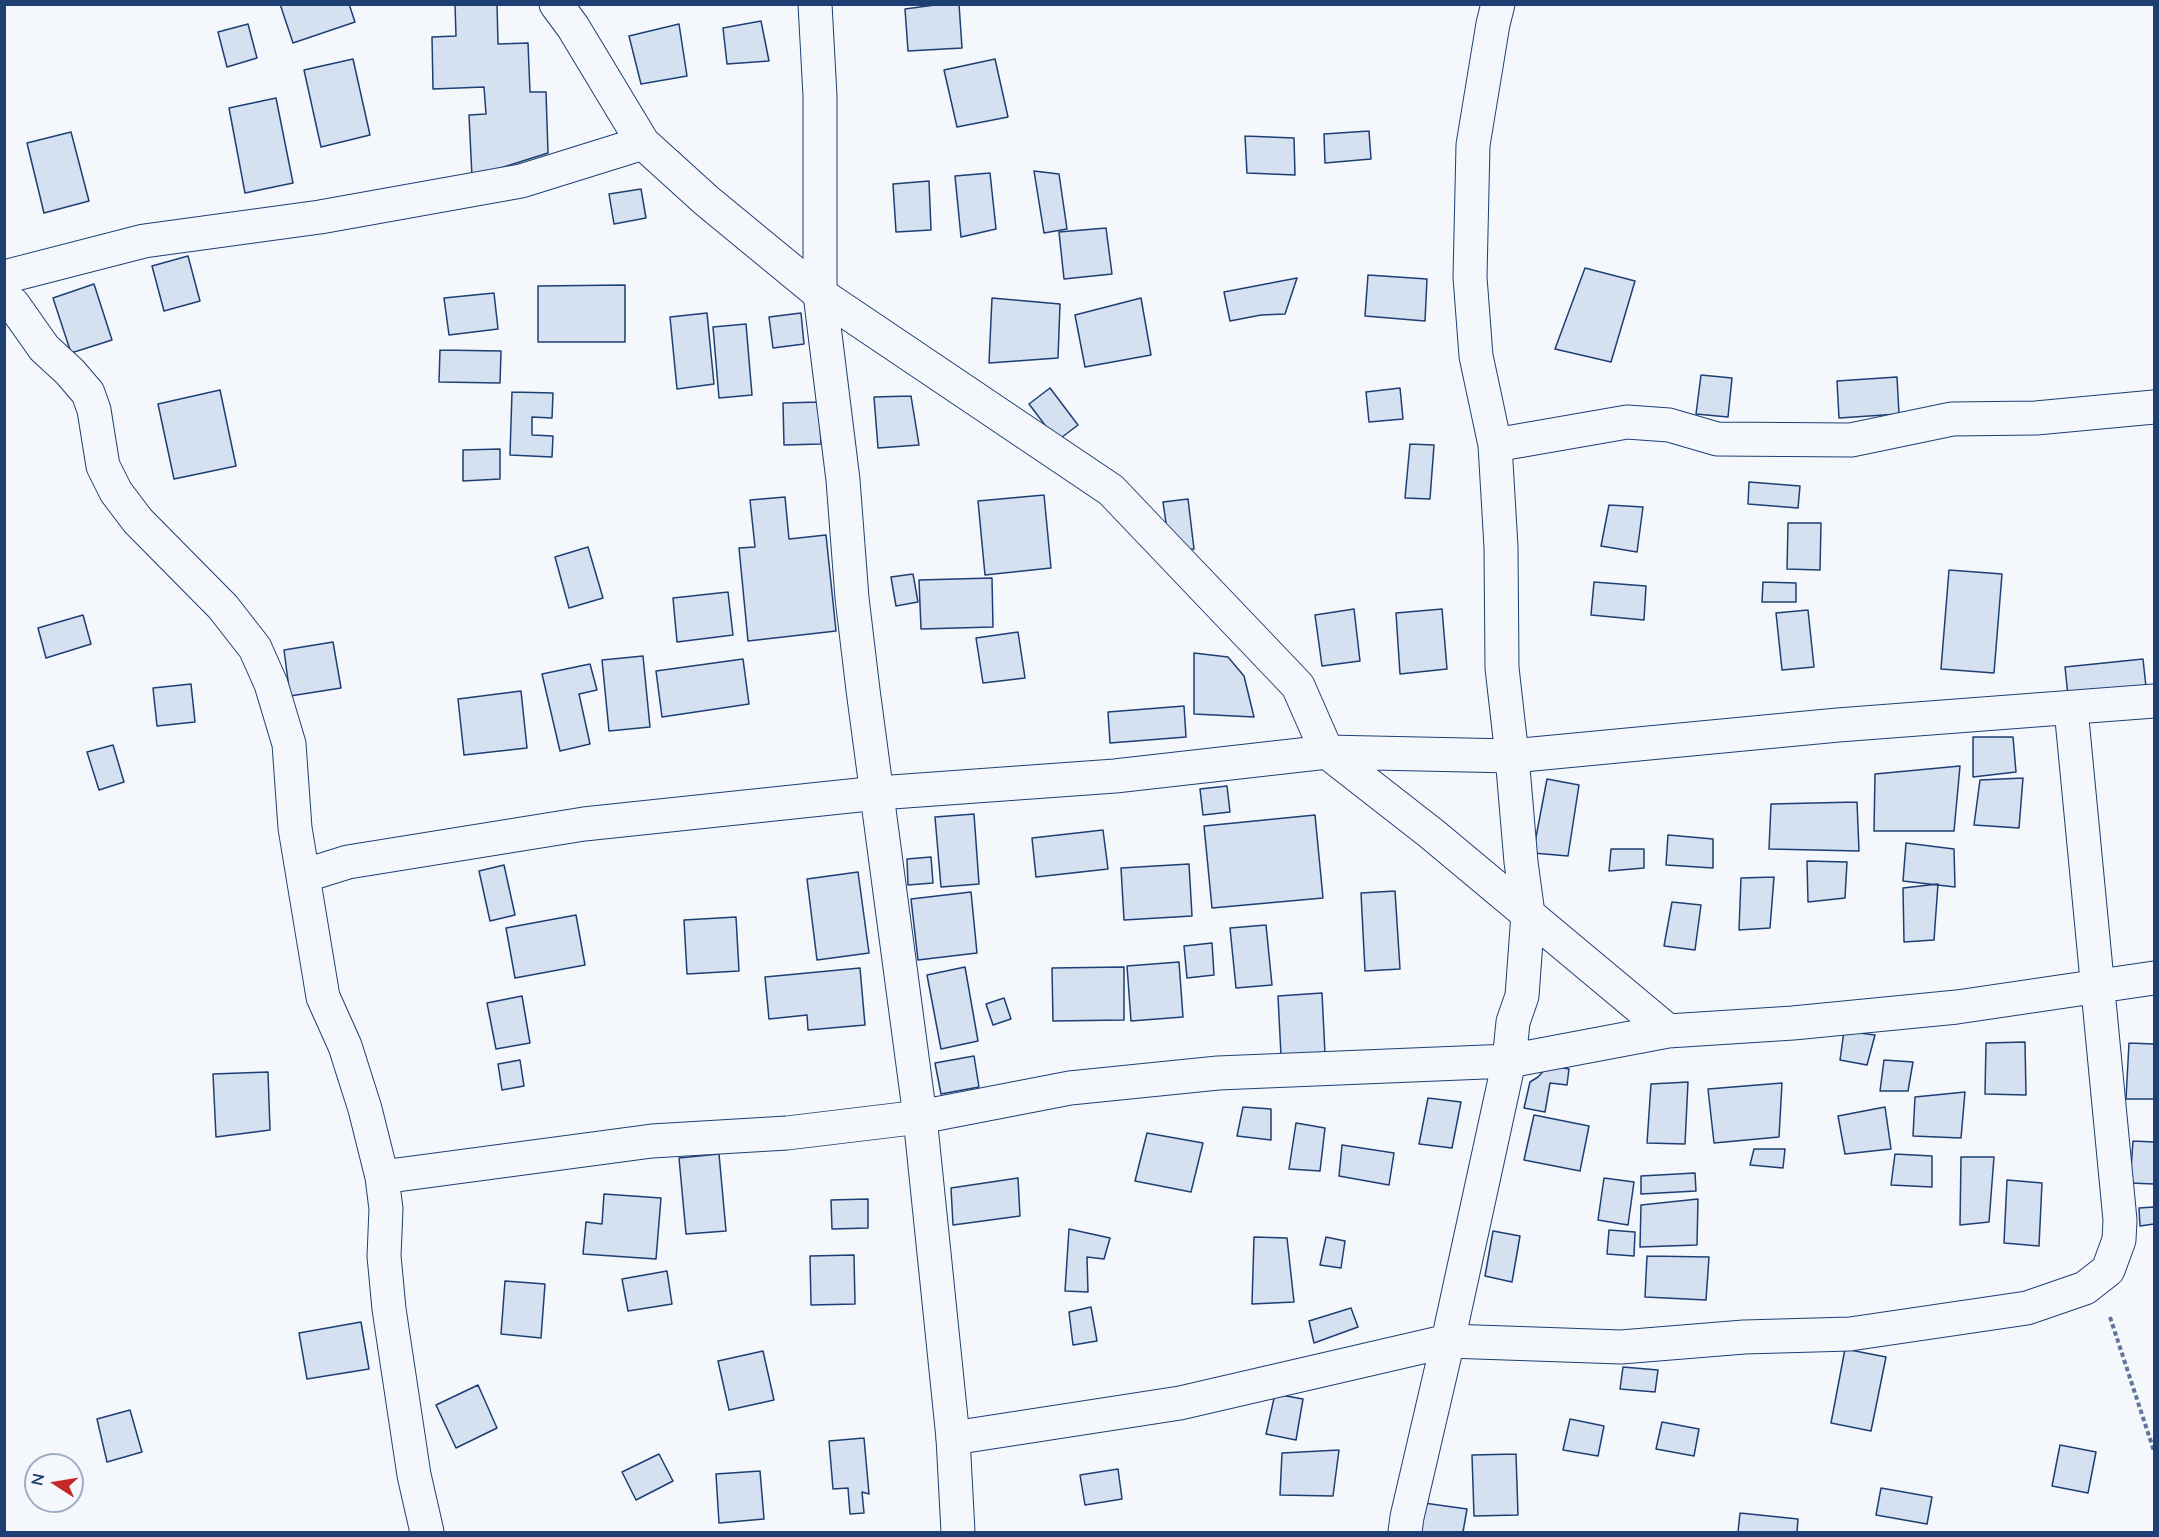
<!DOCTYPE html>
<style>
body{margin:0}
#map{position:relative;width:2159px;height:1537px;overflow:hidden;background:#f4f7fb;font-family:"Nunito Sans",sans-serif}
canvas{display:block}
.frame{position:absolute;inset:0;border:6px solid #1d3f73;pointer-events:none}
.north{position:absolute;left:24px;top:1453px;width:60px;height:60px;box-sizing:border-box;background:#f4f7fb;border:2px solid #9eadc5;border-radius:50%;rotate:282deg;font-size:16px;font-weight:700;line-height:24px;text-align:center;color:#1d3f73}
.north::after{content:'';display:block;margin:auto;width:21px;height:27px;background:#c62828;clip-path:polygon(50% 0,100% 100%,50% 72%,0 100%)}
</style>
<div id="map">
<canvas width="2159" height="1537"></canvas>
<div class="frame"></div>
<div class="north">N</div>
</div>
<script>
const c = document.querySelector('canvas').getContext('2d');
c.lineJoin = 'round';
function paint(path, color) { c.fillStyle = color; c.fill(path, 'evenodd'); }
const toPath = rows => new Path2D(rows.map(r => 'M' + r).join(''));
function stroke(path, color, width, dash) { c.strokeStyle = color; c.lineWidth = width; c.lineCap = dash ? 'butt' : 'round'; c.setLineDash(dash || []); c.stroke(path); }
const building = toPath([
 [280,4,349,4,355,22,293,43,280,4],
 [455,4,497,4,498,44,528,43,530,92,546,92,548,153,472,177,469,115,486,114,484,87,433,89,432,37,456,36,455,4],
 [942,4,959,4,962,48,908,51,905,9,942,4],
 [761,21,769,61,727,64,723,28,761,21],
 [248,24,257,58,227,67,218,32,248,24],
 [679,24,687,76,641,84,629,36,679,24],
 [353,59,370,135,321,147,304,70,353,59],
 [995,59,1008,117,957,127,944,70,995,59],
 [276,98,293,183,245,193,229,108,276,98],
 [1369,131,1371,159,1325,163,1324,134,1369,131],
 [71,132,89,201,44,213,27,143,71,132],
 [1245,136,1294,138,1295,175,1247,173,1245,136],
 [1034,171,1059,174,1067,229,1044,233,1034,171],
 [990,173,996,229,961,237,955,176,990,173],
 [929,181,931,230,896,232,893,184,929,181],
 [641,189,646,218,614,224,609,194,641,189],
 [1106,228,1112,274,1064,279,1059,232,1106,228],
 [188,256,200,301,164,311,152,266,188,256],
 [1585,268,1635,281,1611,362,1555,349,1585,268],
 [1368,275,1427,279,1425,321,1365,316,1368,275],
 [1297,278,1285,314,1261,315,1230,321,1224,292,1297,278],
 [94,284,112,340,71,353,53,298,94,284],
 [625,285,625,342,538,342,538,286,625,285],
 [494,293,498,329,449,335,444,298,494,293],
 [992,298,1060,304,1058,358,989,363,992,298],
 [1141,298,1151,355,1085,367,1075,315,1141,298],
 [707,313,714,384,677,389,670,317,707,313],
 [801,313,804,344,773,348,769,317,801,313],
 [746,324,752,395,719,398,713,327,746,324],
 [440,350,501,351,500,383,439,382,440,350],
 [1701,375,1732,378,1728,417,1696,414,1701,375],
 [1897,377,1899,414,1839,418,1837,381,1897,377],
 [1050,388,1078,425,1057,441,1029,404,1050,388],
 [1400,388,1403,419,1369,422,1366,392,1400,388],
 [220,390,236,466,174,479,158,404,220,390],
 [512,392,553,393,552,418,532,417,532,435,553,436,552,457,510,455,512,392],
 [911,396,919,445,878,448,874,397,911,396],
 [819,402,821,444,784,445,783,403,819,402],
 [1410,444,1434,445,1430,499,1405,498,1410,444],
 [500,449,500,479,463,481,463,450,500,449],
 [1749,482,1800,486,1798,508,1748,504,1749,482],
 [1044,495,1051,568,985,575,978,501,1044,495],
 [785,497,789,539,826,535,836,631,748,641,739,548,755,547,750,500,785,497],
 [1188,499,1194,549,1170,551,1163,502,1188,499],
 [1609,505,1643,507,1637,552,1601,546,1609,505],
 [1788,523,1821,523,1820,570,1787,569,1788,523],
 [588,547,603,598,569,608,555,557,588,547],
 [1949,570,2002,574,1994,673,1941,669,1949,570],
 [913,574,918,602,896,606,891,577,913,574],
 [992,578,993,627,921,629,919,580,992,578],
 [1594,582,1646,586,1644,620,1591,615,1594,582],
 [1763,582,1796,583,1796,602,1762,602,1763,582],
 [728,592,733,635,677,642,673,598,728,592],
 [1354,609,1360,661,1322,666,1315,615,1354,609],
 [1442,609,1447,669,1400,674,1396,613,1442,609],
 [1808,610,1814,667,1782,670,1776,613,1808,610],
 [83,615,91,644,46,658,38,628,83,615],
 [1018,632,1025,678,983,683,976,638,1018,632],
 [333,642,341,688,290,696,284,650,333,642],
 [1194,653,1228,657,1244,676,1254,717,1194,714,1194,653],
 [643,656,650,727,609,731,602,660,643,656],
 [743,659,749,704,662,717,656,671,743,659],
 [2143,659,2146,687,2068,696,2065,667,2143,659],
 [590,664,597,690,579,694,590,744,560,751,542,674,590,664],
 [191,684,195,722,157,726,153,688,191,684],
 [521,691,527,748,464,755,458,699,521,691],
 [1184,706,1186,737,1110,743,1108,712,1184,706],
 [1973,737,2013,737,2016,772,1973,777,1973,737],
 [113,745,124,782,99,790,87,752,113,745],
 [1960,766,1954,831,1874,831,1875,774,1960,766],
 [2023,778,2019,828,1974,825,1980,780,2023,778],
 [1547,779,1579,785,1568,856,1533,853,1547,779],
 [1227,786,1230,812,1203,815,1200,789,1227,786],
 [1857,802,1859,851,1769,849,1771,804,1857,802],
 [974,814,979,884,941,887,935,817,974,814],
 [1315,815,1323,898,1212,908,1204,826,1315,815],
 [1103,830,1108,869,1036,877,1032,838,1103,830],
 [1668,835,1713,839,1713,868,1666,865,1668,835],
 [1906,843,1954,849,1955,887,1903,881,1906,843],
 [1611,849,1644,849,1644,868,1609,871,1611,849],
 [931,857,933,883,908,885,907,859,931,857],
 [1807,861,1847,862,1845,898,1808,902,1807,861],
 [1189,864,1192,916,1124,920,1121,868,1189,864],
 [504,865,515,915,490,921,479,871,504,865],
 [858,872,869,953,817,960,807,879,858,872],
 [1774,877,1770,928,1739,930,1741,878,1774,877],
 [1938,884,1934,940,1904,942,1903,888,1938,884],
 [1395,891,1400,969,1365,971,1361,893,1395,891],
 [971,892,977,953,918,960,911,899,971,892],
 [1672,902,1701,905,1695,950,1664,946,1672,902],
 [576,915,585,965,515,978,506,928,576,915],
 [736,917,739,971,687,974,684,920,736,917],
 [1266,925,1272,985,1236,988,1230,928,1266,925],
 [1212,943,1214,975,1187,978,1184,946,1212,943],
 [1179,962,1183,1017,1131,1021,1127,966,1179,962],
 [965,967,978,1041,941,1049,927,975,965,967],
 [1124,967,1124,1020,1053,1021,1052,968,1124,967],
 [860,968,865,1025,808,1030,807,1015,769,1019,765,977,860,968],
 [1322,993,1325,1054,1281,1056,1278,996,1322,993],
 [522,996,530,1043,496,1049,487,1003,522,996],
 [1004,998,1011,1019,993,1025,986,1004,1004,998],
 [1844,1031,1875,1035,1867,1065,1840,1060,1844,1031],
 [2025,1042,2026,1095,1985,1094,1986,1043,2025,1042],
 [2129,1043,2154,1044,2154,1099,2126,1099,2129,1043],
 [974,1056,979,1087,941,1094,935,1063,974,1056],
 [520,1060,524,1086,502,1090,498,1064,520,1060],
 [1884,1060,1913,1062,1908,1091,1880,1091,1884,1060],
 [1549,1065,1569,1069,1567,1085,1550,1083,1545,1112,1524,1108,1530,1082,1538,1077,1549,1065],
 [268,1072,270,1130,216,1137,213,1074,268,1072],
 [1688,1082,1685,1144,1647,1143,1651,1084,1688,1082],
 [1782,1083,1779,1137,1714,1143,1708,1089,1782,1083],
 [1965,1092,1961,1138,1913,1136,1915,1097,1965,1092],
 [1428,1098,1461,1102,1452,1148,1419,1144,1428,1098],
 [1243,1107,1271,1109,1271,1140,1237,1136,1243,1107],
 [1885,1107,1891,1149,1845,1154,1838,1116,1885,1107],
 [1534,1115,1589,1126,1580,1171,1524,1160,1534,1115],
 [1296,1123,1325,1128,1320,1171,1289,1169,1296,1123],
 [1147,1133,1203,1143,1191,1192,1135,1181,1147,1133],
 [2133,1141,2154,1142,2154,1184,2130,1183,2133,1141],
 [1342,1145,1394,1153,1389,1185,1339,1176,1342,1145],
 [1754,1149,1785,1149,1783,1168,1750,1165,1754,1149],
 [719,1154,726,1231,686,1234,679,1158,719,1154],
 [1895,1154,1932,1156,1932,1187,1891,1185,1895,1154],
 [1961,1157,1994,1157,1989,1222,1960,1225,1961,1157],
 [1695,1173,1696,1191,1641,1194,1641,1176,1695,1173],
 [1018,1178,1020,1216,953,1225,951,1188,1018,1178],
 [1604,1178,1634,1182,1628,1225,1598,1220,1604,1178],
 [2007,1180,2042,1183,2039,1246,2004,1243,2007,1180],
 [604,1194,661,1198,656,1259,583,1254,586,1222,602,1224,604,1194],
 [868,1199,868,1228,832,1229,831,1200,868,1199],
 [1698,1199,1697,1245,1640,1247,1641,1205,1698,1199],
 [2154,1207,2154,1224,2140,1226,2139,1208,2154,1207],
 [1069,1229,1110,1238,1104,1259,1087,1257,1088,1292,1065,1291,1069,1229],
 [1609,1230,1635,1232,1634,1256,1607,1254,1609,1230],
 [1493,1231,1520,1236,1512,1282,1485,1276,1493,1231],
 [1254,1237,1287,1238,1294,1302,1252,1304,1254,1237],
 [1326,1237,1345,1241,1341,1268,1320,1265,1326,1237],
 [854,1255,855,1304,811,1305,810,1256,854,1255],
 [1647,1256,1709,1257,1706,1300,1645,1297,1647,1256],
 [667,1271,672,1304,628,1311,622,1279,667,1271],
 [505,1281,545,1284,541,1338,501,1334,505,1281],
 [1091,1307,1097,1341,1073,1345,1069,1312,1091,1307],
 [1351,1308,1358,1327,1314,1343,1309,1321,1351,1308],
 [361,1322,369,1369,307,1379,299,1333,361,1322],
 [1845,1349,1886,1357,1871,1431,1831,1423,1845,1349],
 [763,1351,774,1400,729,1410,718,1361,763,1351],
 [1623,1367,1658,1370,1655,1392,1620,1389,1623,1367],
 [478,1385,497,1428,456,1448,436,1405,478,1385],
 [1275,1394,1303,1399,1296,1440,1266,1434,1275,1394],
 [130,1410,142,1452,107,1462,97,1419,130,1410],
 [1570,1419,1604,1426,1598,1456,1563,1450,1570,1419],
 [1662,1422,1699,1429,1694,1456,1656,1449,1662,1422],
 [864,1438,869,1494,862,1492,864,1513,850,1514,848,1488,833,1489,829,1441,864,1438],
 [2060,1445,2096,1452,2088,1493,2052,1486,2060,1445],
 [1339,1450,1333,1496,1280,1495,1282,1453,1339,1450],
 [659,1454,673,1481,636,1500,622,1472,659,1454],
 [1516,1454,1518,1515,1474,1516,1472,1455,1516,1454],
 [1118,1469,1122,1499,1085,1505,1080,1475,1118,1469],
 [760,1471,764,1519,719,1523,716,1474,760,1471],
 [1881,1488,1932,1497,1927,1524,1876,1515,1881,1488],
 [1424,1503,1467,1509,1463,1532,1419,1532,1424,1503],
 [1740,1513,1798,1519,1797,1532,1738,1532,1740,1513]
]);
paint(building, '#d5e0f0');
stroke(building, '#1d3f73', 1.5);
const street = toPath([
 [556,4,573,27,643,143,707,201,820,294,1111,490,1298,686,1327,752,1432,834,1668,1031],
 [4,277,144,241,320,217,521,181,643,143],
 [4,299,13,304,44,348,70,372,88,393,94,410,103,466,116,492,138,521,223,607,255,648,271,684,289,744,295,828,323,997,345,1046,365,1109,382,1177,386,1209,384,1256,389,1309,414,1475,427,1532],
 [1495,445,1627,422,1669,425,1717,439,1851,440,1952,419,2036,418,2154,407],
 [303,876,348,862,584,824,878,793,1115,776,1327,752,1512,756,1838,725,2154,701],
 [382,1177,652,1141,787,1133,920,1117,1070,1088,1218,1073,1509,1061,1668,1031,1793,1023,1957,1007,2154,978],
 [953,1438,1180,1403,1448,1341,1621,1347,1744,1337,1850,1334,2027,1308,2085,1288,2108,1270,2119,1240,2120,1220,2071,709],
 [1405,1532,1407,1517,1448,1341,1509,1061,1513,1022,1522,996,1528,914,1521,862,1512,756,1502,668,1501,547,1495,445,1476,356,1470,277,1473,145,1493,24,1498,4]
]);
const secondary = toPath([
 [815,4,820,96,820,294,843,480,852,598,863,690,920,1117,953,1438,958,1532]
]);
stroke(street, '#1d3f73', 35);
stroke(secondary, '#1d3f73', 35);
stroke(toPath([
 [2110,1317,2154,1451]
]), '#5e769c', 4, [4.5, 3]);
stroke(street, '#f4f7fb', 33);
stroke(secondary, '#f4f7fb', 33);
</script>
